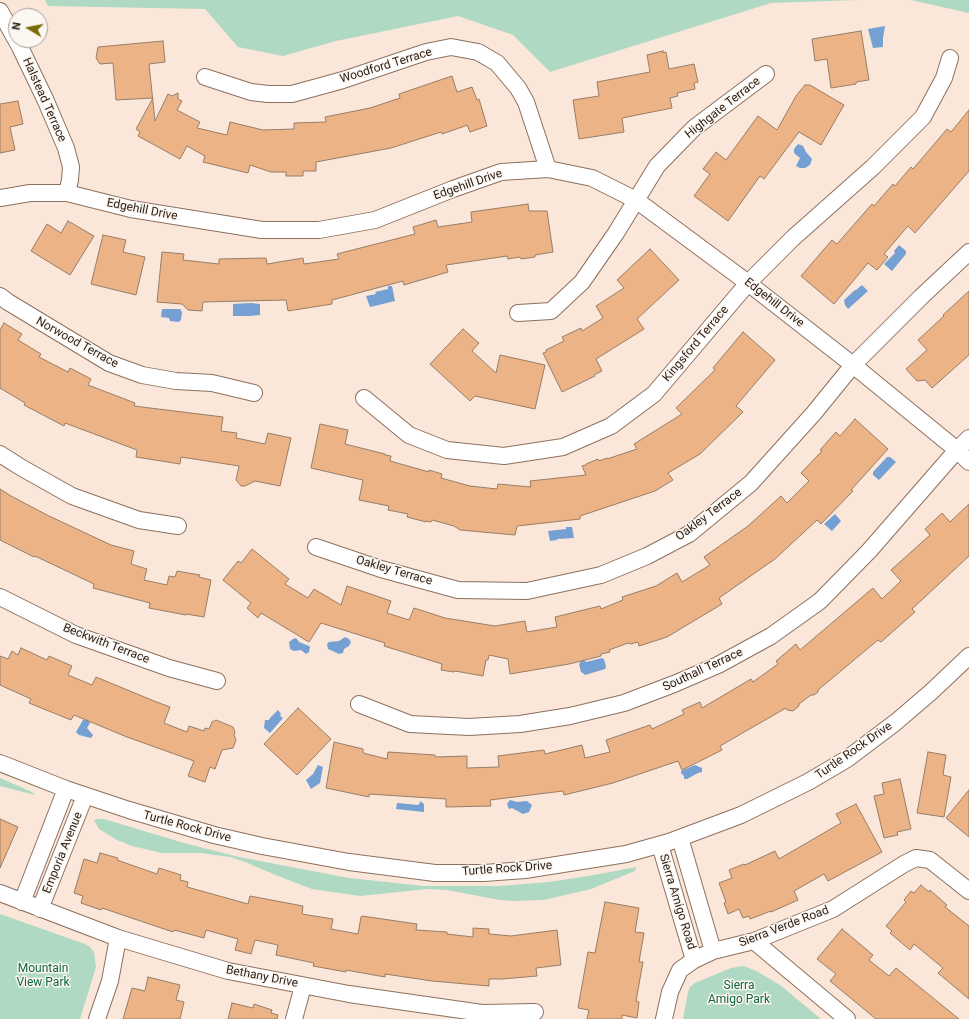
<!DOCTYPE html>
<style>
body{margin:0}
#map{position:relative;width:969px;height:1019px;overflow:hidden;background:#fae7da;font-family:Roboto,sans-serif}
canvas{display:block}
.north{position:absolute;left:8px;top:8px;width:40px;height:40px;box-sizing:border-box;background:#fdf7f2;border:1px solid #a89f9a;border-radius:50%;rotate:280deg;font-size:11px;font-weight:700;line-height:16px;text-align:center;color:#281c15}
.north::after{content:'';display:block;margin:auto;width:14px;height:18px;background:#786c06;clip-path:polygon(50% 0,100% 100%,50% 72%,0 100%)}
</style>
<div id="map">
<canvas width="969" height="1019"></canvas>
<div class="north">N</div>
</div>
<script>
const c = document.querySelector('canvas').getContext('2d');
c.lineJoin = 'round';
function paint(path, color) { c.fillStyle = color; c.fill(path, 'evenodd'); }
const toPath = rows => new Path2D(rows.map(r => 'M' + r).join(''));
function stroke(path, color, width, dash) { c.strokeStyle = color; c.lineWidth = width; c.lineCap = dash ? 'butt' : 'round'; c.setLineDash(dash || []); c.stroke(path); }
function write(font, color, halo, rows, align = 'center') {
  c.font = font + ' Roboto,sans-serif'; c.lineWidth = 3; c.setLineDash([]); c.textBaseline = 'middle'; c.strokeStyle = halo; c.fillStyle = color; for (const [text, x, y, turn = 0] of rows) {
    c.save(); c.translate(x, y); c.rotate((+turn || 0) * Math.PI / 180); c.textAlign = isNaN(turn) ? turn : align; if (halo) c.strokeText(text, 0, 0); c.fillText(text, 0, 0); c.restore();
  }
}
paint(toPath([
 [45,0,858,0,771,3,550,72,513,35,458,16,336,41,283,56,238,47,205,9,48,6],
 [911,0,969,0,969,13],
 [0,778,32,792,35,795,0,786],
 [99,819,104,819,184,843,239,857,349,878,424,886,499,886,549,882,594,875,636,867,635,871,591,889,544,900,515,901,500,900,447,890,428,889,360,896,312,889,278,876,245,862,230,857,201,853,162,853,132,846,117,840,99,829,94,820],
 [0,914,85,944,90,947,94,952,96,967,80,1019,0,1019],
 [743,966,749,968,758,972,780,985,821,1019,683,1019,688,992,690,987,695,983,731,968]
]), '#afd9c2');
paint(toPath([
 [885,26,883,38,883,47,873,48,868,29],
 [798,144,803,146,806,152,812,159,810,165,805,168,800,168,796,166,800,158,794,153,794,149],
 [899,245,906,251,906,254,892,271,884,264,895,253,894,251],
 [862,285,868,291,848,309,845,305,844,300,855,290,856,290],
 [388,286,392,286,395,301,370,307,366,296,376,294,375,292,388,289],
 [251,303,260,304,260,315,249,316,233,316,233,304],
 [162,309,180,309,182,312,181,320,179,322,170,321,169,318,161,317],
 [887,457,890,457,896,462,879,480,873,475,873,472],
 [835,514,841,521,832,531,824,524],
 [566,527,572,527,574,538,557,539,557,540,550,541,548,531,566,529],
 [345,637,349,639,351,642,349,646,344,649,343,653,339,654,328,649,327,644,329,642,339,641],
 [296,638,299,642,309,646,310,647,309,652,306,654,301,650,294,651,290,649,289,642,293,639],
 [602,658,604,659,606,667,605,669,585,675,584,674,581,672,579,664,581,661,584,660,586,662],
 [278,710,281,714,280,716,283,718,270,733,264,728,265,720,269,720,270,718],
 [87,719,90,723,87,728,93,735,91,738,79,735,76,732,83,720],
 [318,765,323,767,320,783,311,789,306,780,313,774],
 [695,765,702,768,702,772,698,773,687,779,684,779,684,776,681,773,681,771],
 [510,800,517,802,527,801,532,805,529,812,523,814,512,808,509,809,507,804],
 [420,801,424,804,424,812,396,809,397,803,418,805,420,803]
]), '#74a0d3');
const building = toPath([
 [861,31,869,80,856,82,856,84,831,88,827,59,815,61,812,39,861,31],
 [163,41,165,62,149,64,155,121,168,94,172,96,178,93,178,99,182,101,177,110,200,122,197,128,227,135,230,122,263,130,294,129,294,123,326,122,325,117,370,108,400,98,399,94,452,76,457,92,472,87,477,100,479,99,487,126,470,132,467,125,465,126,442,134,441,132,391,148,316,162,316,171,303,171,303,176,286,176,286,172,271,172,250,165,248,173,203,162,205,156,187,146,180,159,138,136,140,132,136,129,153,98,116,100,113,63,100,64,96,58,98,47,163,41],
 [663,51,663,53,666,52,669,69,694,64,698,82,694,83,695,89,677,93,678,96,670,98,672,108,622,118,624,132,579,139,573,100,599,96,597,82,650,72,647,55,663,51],
 [805,85,810,85,844,105,821,145,799,132,764,179,760,176,728,221,694,196,710,174,703,169,716,152,726,160,758,116,777,130,796,96,805,85],
 [18,101,23,124,10,127,15,150,0,153,0,104,18,101],
 [969,110,969,171,915,233,908,226,884,254,888,257,877,270,868,263,834,304,801,276,832,240,837,244,872,204,874,206,893,184,895,186,911,167,913,169,947,129,951,132,969,110],
 [528,204,529,211,547,211,553,252,535,255,535,257,521,259,520,257,508,259,507,256,446,265,448,272,404,285,403,281,332,300,332,304,288,311,286,300,203,302,202,311,188,310,182,304,157,302,162,252,184,254,183,260,219,264,219,259,266,258,267,264,303,258,304,264,339,259,337,254,415,234,413,227,436,220,438,227,472,222,471,212,528,204],
 [68,221,94,236,70,275,31,251,47,224,61,233,68,221],
 [103,235,126,240,123,252,145,257,136,295,91,284,103,235],
 [650,249,679,280,637,319,644,329,596,359,602,371,594,375,595,376,562,392,543,353,546,352,546,350,564,341,562,337,581,328,582,331,603,318,596,306,624,288,617,280,650,249],
 [969,291,969,355,932,388,925,380,917,381,906,369,927,350,918,340,944,316,943,315,969,291],
 [4,323,22,334,18,340,41,354,39,357,68,372,70,368,91,379,88,385,135,403,134,406,223,417,221,431,237,433,236,438,265,444,268,433,291,438,280,486,255,481,245,486,241,486,236,480,239,466,181,457,180,464,136,457,137,450,65,423,64,426,24,405,25,403,0,388,0,330,4,323],
 [463,329,479,343,472,351,496,373,500,355,545,365,535,409,475,396,470,401,430,364,463,329],
 [743,332,775,360,736,406,743,412,700,454,668,473,673,480,655,491,580,516,580,519,517,526,515,535,460,530,454,526,432,520,431,522,426,521,426,522,407,517,408,514,388,510,389,506,359,500,363,480,311,468,320,424,348,430,345,444,385,454,385,455,391,456,390,461,429,472,429,470,442,474,441,478,470,486,497,489,498,484,531,487,530,481,586,475,582,466,586,465,586,464,598,459,599,461,607,458,607,459,637,449,634,444,682,414,676,408,715,370,713,368,743,332],
 [855,419,888,449,851,490,853,491,821,524,817,520,775,559,719,598,722,604,667,637,639,646,638,642,631,644,628,643,609,650,610,652,601,654,601,656,569,664,510,674,508,659,489,655,488,660,486,660,483,676,455,671,454,672,441,670,442,664,384,646,385,643,321,623,309,642,261,613,258,618,247,608,251,603,223,580,238,561,241,563,252,549,289,579,285,584,308,598,314,589,341,605,347,586,391,601,387,613,409,620,414,608,445,618,495,626,525,621,527,632,557,627,555,617,600,606,601,609,623,600,622,597,656,586,677,573,682,582,710,565,704,557,748,526,781,496,787,503,809,481,801,473,822,451,820,450,836,432,840,436,855,419],
 [0,489,11,496,49,516,111,545,134,551,131,564,147,569,144,580,167,585,169,576,175,577,177,571,200,575,199,577,211,580,204,617,186,614,186,615,149,608,150,603,93,588,94,584,35,556,34,557,0,540,0,489],
 [969,504,969,556,912,609,915,612,881,642,878,640,818,690,818,692,814,695,811,695,799,704,799,706,793,711,787,710,786,708,720,746,722,750,682,770,678,761,613,783,564,795,563,791,490,800,491,806,446,807,446,799,369,794,369,797,326,788,334,742,363,749,363,753,387,759,388,752,435,755,435,757,467,756,467,768,499,767,498,756,544,750,545,754,582,745,585,758,610,752,606,740,650,725,652,729,684,714,682,710,700,702,702,708,751,679,753,682,778,664,776,661,796,644,800,650,873,588,882,599,901,581,891,570,930,535,925,529,942,513,950,522,969,504],
 [21,648,47,660,49,656,72,666,68,675,92,685,96,677,154,701,170,707,164,723,187,732,189,726,204,731,205,728,209,729,212,722,216,720,233,727,235,732,234,735,236,740,233,748,222,750,215,769,210,767,205,782,188,776,194,761,127,737,74,715,71,720,29,703,31,699,0,685,0,656,8,659,12,651,18,655,21,648],
 [298,708,331,739,297,775,264,744,298,708],
 [928,752,946,755,943,775,951,777,944,817,917,813,928,752],
 [900,779,911,829,897,832,898,835,884,838,874,796,884,794,882,783,900,779],
 [969,790,969,837,946,818,969,790],
 [856,804,882,852,828,881,824,874,794,891,798,900,771,912,771,911,750,919,749,916,743,918,739,909,728,914,724,903,726,902,719,883,732,878,729,870,744,864,745,865,775,851,779,859,841,823,836,814,856,804],
 [0,819,18,827,0,868,0,819],
 [100,853,118,858,117,860,157,874,159,868,181,875,180,880,188,882,187,887,248,904,250,896,303,906,302,914,333,919,331,929,358,934,361,917,362,916,417,924,416,930,447,932,447,934,473,937,473,928,489,929,489,934,511,936,557,930,561,965,536,968,537,976,502,979,489,979,489,986,432,981,385,974,385,977,346,970,346,972,313,966,314,963,276,955,278,945,255,940,251,954,235,950,238,939,206,930,204,938,174,930,173,932,102,908,101,910,81,903,83,896,74,893,84,859,97,863,100,853],
 [921,885,929,892,930,890,947,905,945,907,969,926,969,999,938,973,943,968,914,944,910,950,890,933,892,931,886,926,906,902,904,900,911,891,914,893,921,885],
 [605,902,639,908,635,932,644,933,639,962,643,962,636,1001,639,1002,637,1018,622,1015,622,1019,587,1019,589,1010,578,1008,588,952,595,953,605,902],
 [842,929,873,955,869,960,889,976,896,968,959,1019,876,1019,830,981,836,974,817,959,842,929],
 [148,977,180,985,176,1000,184,1002,180,1019,123,1019,132,988,145,991,148,977],
 [232,1003,253,1008,254,1004,272,1010,271,1013,278,1015,277,1019,228,1019,232,1003]
]);
paint(building, '#ebb386');
stroke(building, '#987d67', 1);
const minor = toPath([
 [0,11,20,47,45,99,66,148,71,167,70,180,67,193],
 [205,77,251,92,268,94,292,94,343,80,426,52,451,47,478,52,497,63,518,88,526,102,548,169],
 [0,198,30,193,67,193,131,209,262,230,319,230,375,220,453,189,501,172,548,169,592,178,636,200,748,283,853,365,957,450,969,462],
 [0,296,8,302,109,363,142,375,176,381,212,383,254,393],
 [518,313,551,311,582,282,616,233,657,166,694,128,766,74],
 [364,398,409,435,447,450,504,456,563,447,611,426,654,394,748,283,793,238,873,167,923,117,944,78,950,58],
 [0,454,22,468,72,496,139,520,178,526],
 [316,547,381,569,458,590,527,591,601,575,647,556,689,534,751,483,814,413,853,365,921,297,969,252],
 [0,597,76,635,169,668,217,681],
 [359,704,410,724,469,727,520,724,570,716,624,703,674,684,718,665,771,636,820,601,869,551,957,450,969,438],
 [0,763,66,789,129,810,214,835,262,846,349,862,435,873,484,873,525,870,626,854,669,842,741,815,808,782,847,759,896,722,931,692,969,656],
 [680,838,713,951],
 [660,845,694,960],
 [0,893,118,938,228,971,349,994,482,1013,535,1012],
 [22,902,66,789],
 [40,909,85,796],
 [754,941,847,1019],
 [97,1019,110,981,118,938],
 [294,1019,303,986],
 [664,1019,670,992,680,970,694,960,713,951,754,941,833,909,904,864,916,858,930,860,969,891]
]);
stroke(minor, '#8d705d', 18);
stroke(minor, '#fff', 16);
write('12px', '#281c15', '#fdf7f2', [
 ["Woodford Terrace",386,66,-17],
 ["Halstead Terrace",44,100,66],
 ["Highgate Terrace",723,108,-38],
 ["Edgehill Drive",468,185,-19],
 ["Edgehill Drive",142,210,11],
 ["Edgehill Drive",774,303,38],
 ["Norwood Terrace",77,343,29],
 ["Kingsford Terrace",696,344,-50],
 ["Oakley Terrace",709,515,-37],
 ["Oakley Terrace",394,571,16],
 ["Beckwith Terrace",106,644,21],
 ["Southall Terrace",703,670,-25],
 ["Turtle Rock Drive",854,751,-35],
 ["Turtle Rock Drive",187,827,15],
 ["Emporia Avenue",63,853,-68],
 ["Turtle Rock Drive",507,869,-4],
 ["Sierra Amigo Road",677,902,73],
 ["Sierra Verde Road",784,927,-21],
 ["Bethany Drive",262,977,11]
]);
write('12px', '#0d6544', '#fdf7f2', [
 ["Mountain",43,969],
 ["View Park",43,983],
 ["Sierra",739,986],
 ["Amigo Park",739,1000]
]);
</script>
